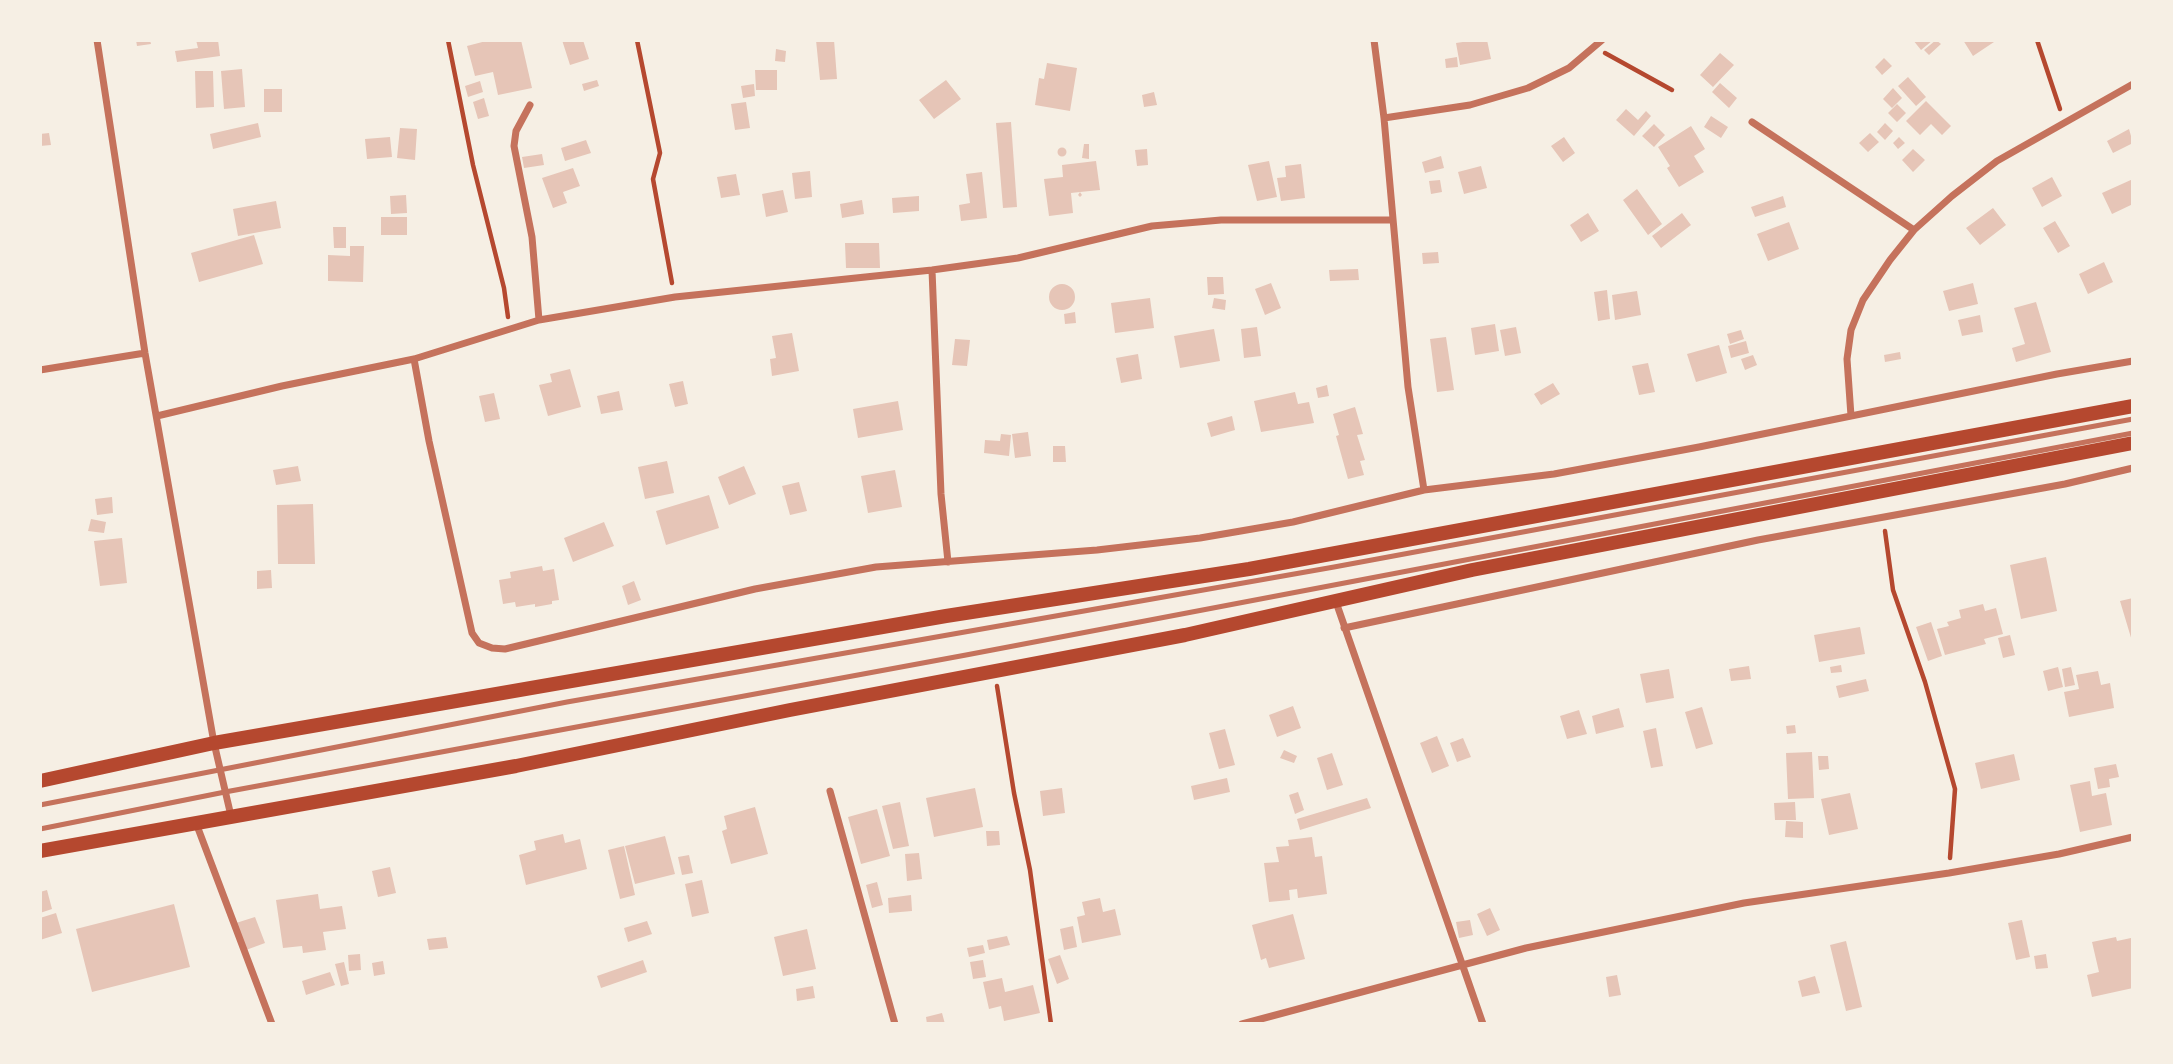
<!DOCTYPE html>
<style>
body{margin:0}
#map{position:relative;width:2173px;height:1064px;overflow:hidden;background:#f6efe4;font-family:"Titillium Web",sans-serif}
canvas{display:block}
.frame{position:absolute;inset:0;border:42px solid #f6efe4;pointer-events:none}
</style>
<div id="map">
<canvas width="2173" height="1064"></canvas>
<div class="frame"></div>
</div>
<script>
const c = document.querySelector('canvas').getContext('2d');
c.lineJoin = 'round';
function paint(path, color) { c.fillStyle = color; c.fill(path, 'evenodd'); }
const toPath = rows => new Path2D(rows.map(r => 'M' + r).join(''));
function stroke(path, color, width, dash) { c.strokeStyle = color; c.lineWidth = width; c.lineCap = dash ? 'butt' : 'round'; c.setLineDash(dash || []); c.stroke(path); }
paint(toPath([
 [136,40,150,40,151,44,137,46],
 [196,40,218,40,220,56,177,62,175,51,198,48],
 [490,40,521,40,532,88,498,95,493,72,475,76,467,46],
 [562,40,583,40,589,59,570,65],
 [816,40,834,40,837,79,820,80],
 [1476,40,1487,40,1491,59,1460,65,1456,43],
 [1913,40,1933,40,1921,50],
 [1936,40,1941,44,1929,55,1924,50],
 [1963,40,1997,40,1973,56],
 [776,49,786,51,785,62,775,61],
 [1720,53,1734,65,1713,87,1700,75],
 [1457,57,1458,67,1446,68,1445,59],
 [1884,58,1892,66,1882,75,1875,67],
 [1047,63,1077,68,1070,111,1035,105,1039,78,1044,79],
 [242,69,245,107,224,109,221,71],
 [755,70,777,70,777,90,756,90],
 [195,71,213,71,214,107,196,108],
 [1908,77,1926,97,1916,106,1898,86],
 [597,80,599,86,584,91,582,84],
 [946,80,961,99,934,119,919,100],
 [480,81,483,92,468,97,465,86],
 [1720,83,1737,98,1729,108,1712,92],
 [754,84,755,96,743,98,741,86],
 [1893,88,1902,98,1892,108,1883,99],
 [264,89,282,89,282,112,264,112],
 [1154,92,1157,105,1144,107,1142,95],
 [484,98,489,116,478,119,473,102],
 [1926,101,1951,126,1942,135,1931,124,1920,135,1906,121],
 [746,102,750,128,735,130,731,104],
 [1897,104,1906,113,1897,122,1888,113],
 [1626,109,1638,120,1646,111,1651,116,1634,136,1616,120],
 [1711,116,1728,127,1721,138,1704,127],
 [1011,122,1017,207,1003,208,996,123],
 [258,123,261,137,213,149,210,134],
 [1885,123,1893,131,1885,140,1877,132],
 [1654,124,1665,135,1654,147,1642,136],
 [1691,126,1705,149,1694,156,1704,172,1679,187,1667,168,1670,166,1658,147],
 [400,128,417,129,415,160,397,158],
 [2129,129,2133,143,2113,153,2107,141],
 [49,133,51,145,40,146,40,134],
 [1870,133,1879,142,1868,152,1859,143],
 [390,137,392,157,367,159,365,139],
 [1564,137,1575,153,1563,162,1551,146],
 [1899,137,1905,143,1898,149,1893,143],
 [586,140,591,153,565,161,561,148],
 [1084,144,1089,144,1089,159,1082,158],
 '1057.5 152a4.5 4.5 0 1 1 9 0a4.5 4.5 0 1 1-9 0Z',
 [1147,149,1148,165,1137,166,1135,150],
 [1913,149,1925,160,1913,172,1902,160],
 [542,154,544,165,524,168,522,157],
 [1441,156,1444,168,1425,173,1422,162],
 [1096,161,1100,190,1080,192,1082,195,1080,197,1078,195,1080,192,1071,193,1073,213,1049,216,1044,179,1063,177,1062,165],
 [1269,161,1277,197,1257,201,1248,165],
 [1301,164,1305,198,1281,201,1277,178,1286,177,1285,166],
 [1481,166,1487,188,1464,194,1458,172],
 [573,168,580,186,563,192,567,203,553,208,542,178],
 [810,171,812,197,795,199,792,173],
 [982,172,987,218,961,221,959,205,970,203,966,174],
 [736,174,740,195,721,198,717,177],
 [2052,177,2062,196,2042,207,2032,188],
 [2133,179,2133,204,2112,214,2102,193],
 [1440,180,1442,192,1431,194,1429,181],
 [1637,189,1662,224,1648,235,1623,200],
 [783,190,788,212,766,217,762,194],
 [406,195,407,213,391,214,390,196],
 [919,196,919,211,893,213,892,198],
 [1783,196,1786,207,1755,217,1751,207],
 [862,200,864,214,842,218,840,204],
 [276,201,281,228,238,236,233,209],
 [1993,208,2006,225,1980,245,1966,228],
 [1588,213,1599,231,1581,242,1570,225],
 [1682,213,1691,225,1661,248,1652,236],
 [381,217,407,217,407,235,381,235],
 [2055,221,2070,246,2058,253,2043,228],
 [1789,222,1799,249,1768,261,1757,234],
 [333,227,346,227,346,248,334,248],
 [254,235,263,264,199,282,191,253],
 [845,243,879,243,880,268,846,268],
 [350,246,364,246,363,282,328,281,328,255,350,256],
 [1438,252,1439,263,1423,264,1422,253],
 [2104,262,2113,282,2088,294,2079,274],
 [1358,269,1359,280,1330,281,1329,270],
 [1207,277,1223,277,1224,294,1208,295],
 [1271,283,1281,308,1265,315,1255,289],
 [1973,283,1978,304,1949,311,1943,291],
 '1049 297a13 13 0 1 1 26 0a13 13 0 1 1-26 0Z',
 [1607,290,1610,319,1598,321,1594,292],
 [1637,291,1641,315,1615,320,1612,295],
 [1150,298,1154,328,1115,333,1111,303],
 [1214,298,1226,300,1225,310,1212,308],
 [2036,302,2051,352,2016,362,2012,348,2025,344,2014,308],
 [1075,312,1076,323,1065,324,1064,314],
 [1980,315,1983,332,1962,336,1958,320],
 [1495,324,1499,351,1475,355,1471,328],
 [1257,327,1261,356,1244,358,1241,329],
 [1516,327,1521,353,1505,356,1500,330],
 [1214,329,1220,361,1180,368,1174,336],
 [1741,330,1744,339,1730,344,1727,334],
 [792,333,799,371,772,376,770,359,776,358,772,336],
 [1446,337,1454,390,1437,392,1430,339],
 [955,339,970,340,967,366,952,365],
 [1746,341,1749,353,1731,358,1728,346],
 [1719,345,1727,373,1696,382,1687,354],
 [1900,352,1901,359,1885,362,1884,355],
 [1138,354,1142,379,1121,383,1116,358],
 [1753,355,1757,365,1745,370,1741,359],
 [1648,363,1655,392,1639,395,1632,366],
 [570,369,581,407,548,416,539,385,552,382,550,374],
 [683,381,688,404,675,407,669,384],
 [1553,383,1560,394,1541,405,1534,394],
 [1327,385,1329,396,1318,398,1316,388],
 [619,391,623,410,601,414,597,396],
 [1295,392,1298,404,1309,402,1314,423,1261,432,1254,401],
 [494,393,500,419,485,422,479,396],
 [898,401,903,430,858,438,853,409],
 [1355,407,1363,434,1357,435,1365,460,1360,461,1364,475,1348,479,1336,436,1339,435,1333,414],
 [1232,416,1235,430,1211,437,1207,423],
 [1028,432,1031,456,1015,458,1012,434],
 [1001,434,1011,435,1009,456,984,453,985,440,1000,441],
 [1053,446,1065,446,1066,462,1053,462],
 [667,461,674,493,645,499,638,467],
 [298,466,301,481,276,485,273,470],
 [744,466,756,494,729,505,718,477],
 [895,470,902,507,868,513,861,476],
 [799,482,807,511,790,515,782,486],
 [709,495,719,528,666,545,656,511],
 [112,497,113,513,97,515,95,499],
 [313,504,315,564,278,564,277,505],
 [91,519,106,522,104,533,88,531],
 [604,522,614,546,573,562,564,538],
 [122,538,127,583,100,586,94,541],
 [2046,557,2057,611,2021,619,2010,565],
 [542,566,543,571,554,569,559,600,552,601,552,604,535,607,535,604,516,607,515,602,503,604,499,580,511,578,510,572],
 [271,570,272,588,257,589,257,571],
 [634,581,641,600,628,605,622,586],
 [2133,598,2133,641,2132,641,2120,601],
 [1983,604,1985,611,1996,608,2003,634,1984,639,1986,644,1945,655,1937,629,1949,626,1947,622,1961,618,1959,610],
 [1931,622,1942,656,1928,661,1916,627],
 [1860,627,1865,654,1819,662,1814,635],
 [2010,635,2015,655,2003,658,1998,638],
 [1841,665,1842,672,1831,673,1830,667],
 [1749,666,1751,679,1731,681,1729,669],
 [2058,667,2063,687,2048,691,2043,671],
 [2071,667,2075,685,2065,687,2062,669],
 [1669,669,1674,698,1646,703,1640,674],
 [2098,671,2101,685,2110,683,2114,708,2069,717,2064,692,2079,689,2076,675],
 [1866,679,1869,691,1839,698,1836,686],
 [1293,706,1301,728,1277,737,1269,715],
 [1702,707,1713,744,1696,749,1685,712],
 [1619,708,1624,727,1596,734,1592,716],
 [1579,710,1587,734,1567,739,1560,716],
 [1795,725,1796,733,1787,734,1786,726],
 [1656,728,1663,766,1651,768,1643,731],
 [1225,729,1235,765,1219,769,1209,733],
 [1437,736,1449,766,1432,773,1420,743],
 [1463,738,1471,757,1457,762,1450,743],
 [1284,750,1297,756,1294,763,1280,758],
 [1812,752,1814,798,1788,799,1786,753],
 [1332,753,1343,785,1327,790,1317,758],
 [2014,754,2020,780,1981,789,1975,763],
 [1818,756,1828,756,1829,769,1819,770],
 [2116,764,2119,777,2109,779,2110,787,2098,789,2094,768],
 [1227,778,1230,792,1194,800,1191,786],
 [2090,781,2092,796,2106,793,2112,825,2080,832,2070,785],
 [975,788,983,827,934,837,926,798],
 [1062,788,1065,813,1043,816,1040,791],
 [1298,792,1304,810,1295,814,1289,795],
 [1850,793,1858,829,1829,835,1821,799],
 [1367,798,1371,808,1300,830,1297,819],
 [900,802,909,846,893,849,882,806],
 [1795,802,1796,820,1775,820,1774,803],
 [755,807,768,854,731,864,722,831,727,829,724,816],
 [877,809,890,856,861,864,848,817],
 [1786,821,1803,822,1803,838,1785,837],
 [986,831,999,831,1000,845,987,846],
 [563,834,565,843,580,839,587,869,526,885,519,855,536,850,534,841],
 [665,836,675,874,635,884,625,846],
 [1312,837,1315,857,1322,856,1327,894,1298,898,1297,889,1289,890,1290,900,1269,902,1264,863,1279,862,1276,847,1289,846,1288,840],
 [624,846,635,895,620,899,608,850],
 [919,853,922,879,907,881,905,854],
 [689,855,693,873,682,875,678,857],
 [390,867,396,893,378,897,372,871],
 [702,880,709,913,692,917,685,884],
 [877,882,883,905,872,908,866,885],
 [47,890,52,909,40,913,40,892],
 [318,894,320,909,342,906,346,929,323,932,326,950,303,953,302,946,283,948,276,900],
 [911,895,912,911,889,913,888,898],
 [1100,898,1103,912,1115,909,1121,935,1082,943,1077,917,1085,915,1082,902],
 [174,904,190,967,92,992,76,929],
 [1490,908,1500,930,1487,936,1477,914],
 [56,913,62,933,40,940,40,918],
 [1293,914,1305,959,1269,968,1266,958,1261,960,1252,925],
 [255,917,265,943,246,950,236,923],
 [1470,920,1473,935,1459,938,1456,922],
 [2022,920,2030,957,2016,960,2008,923],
 [647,921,652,934,628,942,624,928],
 [1073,926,1077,947,1064,950,1060,929],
 [807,929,816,969,783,976,774,937],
 [1007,936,1010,945,989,950,987,940],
 [446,937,448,948,429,950,427,939],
 [2116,937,2117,941,2131,938,2133,988,2092,997,2087,975,2099,972,2092,942],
 [1846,941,1862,1007,1846,1011,1830,945],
 [983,945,985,953,969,957,967,948],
 [360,954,361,970,349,971,348,955],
 [2046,954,2048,968,2036,969,2034,956],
 [1060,955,1069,979,1057,984,1048,959],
 [643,960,647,972,601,988,597,976],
 [983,960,986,977,973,979,970,962],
 [383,961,385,974,374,976,372,963],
 [344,962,349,984,341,986,335,964],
 [330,972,335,985,306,995,302,981],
 [1617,975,1621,995,1609,997,1606,977],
 [1815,976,1820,993,1802,997,1798,981],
 [1002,978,1005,992,1033,985,1040,1013,1004,1021,1001,1006,989,1009,983,982],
 [813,986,815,998,797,1001,796,989],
 [942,1013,945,1024,927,1024,926,1017]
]), '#e6c5b7');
stroke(toPath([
 [448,40,473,165,504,288,508,317],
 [637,40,660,153,653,179,672,283],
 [2037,40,2060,109],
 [1605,53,1672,90],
 [1885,531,1893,590,1925,682,1955,789,1950,858],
 [997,686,1014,793,1030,870,1051,1024]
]), '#b5482f', 4.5);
stroke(toPath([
 [40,805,567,702,1334,567,2133,419],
 [40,829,225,792,966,655,2133,433]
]), '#c5725c', 5);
stroke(toPath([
 [97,40,145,353,214,743,231,816],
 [1374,40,1384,118,1408,387,1424,490],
 [530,105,516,131,514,146,532,237,539,320],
 [1384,118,1470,105,1528,88,1569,68,1602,40],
 [1752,122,1914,230],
 [932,270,941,494,948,562],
 [414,359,429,441,472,633,479,643,492,648,505,649,755,589,876,567,1097,550,1200,538,1293,522,1424,490,1554,474,1699,447,2057,374,2133,361],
 [40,370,145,353],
 [157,416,282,386,414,359,539,320,675,297,932,270,1018,258,1152,226,1221,220,1391,220],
 [1851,416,1847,359,1851,330,1863,300,1890,260,1914,230,1952,196,1997,161,2133,84],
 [1336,602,1483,1024],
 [1344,628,1758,540,2065,484,2133,468],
 [830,791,895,1024],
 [196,823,272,1024],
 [1242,1024,1526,948,1744,903,1949,873,2059,854,2133,837]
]), '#c5725c', 7);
stroke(toPath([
 [40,781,214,743,946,616,1249,569,2133,406],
 [40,851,516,766,790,710,1185,635,1472,570,2133,443]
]), '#b5482f', 14);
</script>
